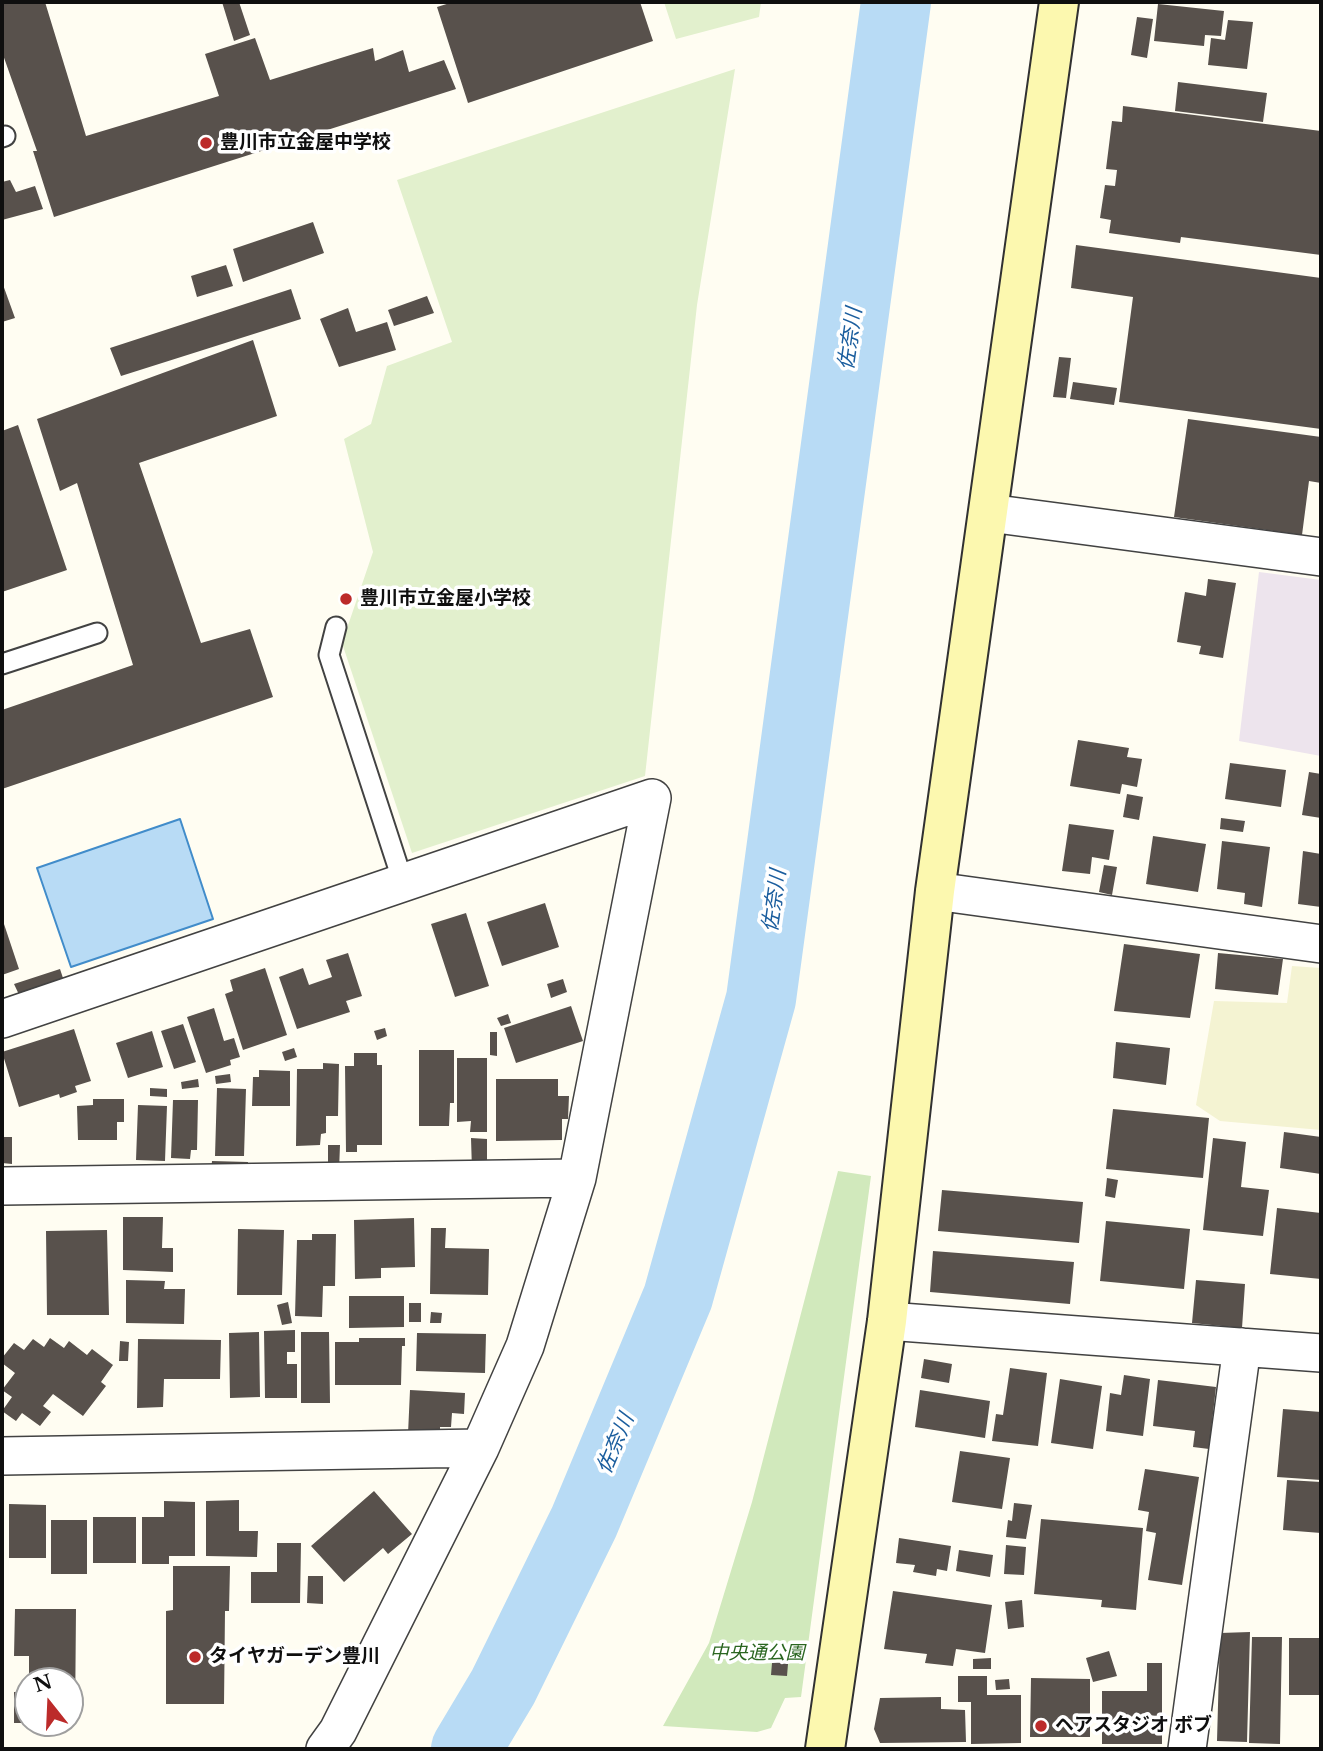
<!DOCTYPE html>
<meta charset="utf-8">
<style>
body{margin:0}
#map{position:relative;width:1323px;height:1751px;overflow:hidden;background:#fffdf2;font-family:"Libre Baskerville",serif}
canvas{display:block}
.frame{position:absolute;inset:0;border:4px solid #0f0f0f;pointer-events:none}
.north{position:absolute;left:14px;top:1667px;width:70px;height:70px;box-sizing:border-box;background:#fff;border:2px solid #9f9f9f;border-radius:50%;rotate:342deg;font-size:19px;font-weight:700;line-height:28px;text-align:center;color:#0f0f0f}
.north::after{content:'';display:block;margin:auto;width:24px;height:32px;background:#bc2b2a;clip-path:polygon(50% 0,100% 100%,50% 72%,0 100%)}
</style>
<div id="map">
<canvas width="1323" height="1751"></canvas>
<div class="frame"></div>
<div class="north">N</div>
</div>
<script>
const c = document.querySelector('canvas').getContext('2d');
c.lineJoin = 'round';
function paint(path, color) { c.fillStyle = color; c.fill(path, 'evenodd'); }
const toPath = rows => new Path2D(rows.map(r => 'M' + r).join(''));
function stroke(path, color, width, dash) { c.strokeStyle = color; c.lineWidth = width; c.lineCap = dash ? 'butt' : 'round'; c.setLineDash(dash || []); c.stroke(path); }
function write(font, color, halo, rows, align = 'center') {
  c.font = font + ' "Libre Baskerville","Noto Sans JP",serif'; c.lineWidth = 7; c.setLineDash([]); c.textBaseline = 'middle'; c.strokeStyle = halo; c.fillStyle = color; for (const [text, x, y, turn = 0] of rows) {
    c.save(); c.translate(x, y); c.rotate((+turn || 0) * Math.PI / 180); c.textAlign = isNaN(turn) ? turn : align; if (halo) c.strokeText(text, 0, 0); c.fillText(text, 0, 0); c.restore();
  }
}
paint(toPath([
 [1259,572,1321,580,1321,756,1239,741]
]), '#ede4ed');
paint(toPath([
 [1292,966,1321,968,1321,1130,1220,1121,1196,1105,1214,1001,1287,1003]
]), '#f4f3d2');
paint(toPath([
 [838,1171,871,1176,801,1697,785,1698,771,1728,757,1732,663,1726,709,1643,752,1502]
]), '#d1e9bc');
paint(toPath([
 [664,2,761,2,759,17,676,39],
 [735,69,697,305,645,776,412,853,342,643,373,552,344,439,371,424,387,366,452,342,397,180]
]), '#e2f0cd');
const water = toPath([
 [180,819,213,919,71,967,37,868,180,819]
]);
paint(water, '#b8dbf5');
stroke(water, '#418cca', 2);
stroke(toPath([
 [466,1749,503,1687,584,1522,678,1297,761,999,896,2]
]), '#b8dbf5', 70);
paint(toPath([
 [2,2,45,2,86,136,219,96,205,54,255,38,270,80,373,48,375,61,403,50,409,72,444,60,456,89,54,217,33,151,37,151,2,52],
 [222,2,239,2,250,35,234,41],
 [453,2,640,2,653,41,468,103,437,7],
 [1158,4,1224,11,1221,36,1205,35,1204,46,1154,41],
 [1137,17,1153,19,1147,58,1131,55],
 [1228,20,1253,22,1247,69,1208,65,1211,38,1225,40],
 [1178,82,1267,93,1263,122,1175,111],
 [1123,106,1321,131,1321,255,1181,237,1180,243,1109,233,1111,220,1100,218,1105,185,1115,186,1117,170,1106,169,1112,121,1122,122],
 [10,180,16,192,35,186,43,209,2,220,2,182],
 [313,222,324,253,243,282,233,249],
 [1076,245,1321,278,1321,429,1119,402,1133,297,1071,288],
 [226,265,233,286,197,297,191,276],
 [2,282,15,318,2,322],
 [291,289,301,319,121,376,110,348],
 [427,296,434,313,394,326,388,310],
 [348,308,356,332,387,322,396,350,339,367,320,319],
 [253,340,277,416,139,463,201,643,250,629,273,697,2,789,2,710,133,665,77,483,60,491,37,419],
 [1059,357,1071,358,1066,398,1053,397],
 [1073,382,1117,388,1114,405,1070,399],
 [1188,419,1321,437,1321,483,1309,481,1302,535,1174,517],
 [18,425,67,570,2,592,2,431],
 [1208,579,1236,583,1223,658,1199,654,1201,646,1177,642,1185,592,1206,596],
 [1078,740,1129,748,1127,757,1142,759,1137,787,1122,784,1120,794,1070,786],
 [1230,763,1286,770,1281,807,1225,799],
 [1309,772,1321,774,1321,818,1302,815],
 [1127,794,1143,797,1139,820,1123,817],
 [1221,818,1245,821,1243,832,1220,829],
 [1069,824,1114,830,1109,860,1092,857,1090,874,1062,871],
 [1153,836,1206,844,1198,892,1146,884],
 [1222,841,1270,847,1262,907,1244,904,1245,893,1217,889],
 [1303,851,1321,854,1321,907,1298,904],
 [1104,865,1117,867,1112,895,1099,892],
 [545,903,559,947,502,966,487,922],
 [466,913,489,986,455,997,431,924],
 [2,918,19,969,2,975],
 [1124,944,1200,954,1190,1018,1114,1011],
 [348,953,362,996,346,1001,350,1012,297,1029,279,977,303,968,309,985,332,977,326,960],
 [1218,953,1283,959,1278,995,1215,989],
 [265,968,287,1035,243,1050,225,994,233,991,230,980],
 [60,969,66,987,22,1001,14,984],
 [563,979,567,992,551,998,547,984],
 [571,1006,583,1041,516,1063,504,1028],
 [214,1008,224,1041,234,1038,240,1057,230,1060,231,1065,206,1073,187,1017],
 [508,1014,511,1023,501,1026,497,1018],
 [183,1024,196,1062,174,1069,161,1031],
 [385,1028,387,1036,377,1040,374,1031],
 [74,1029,91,1081,75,1086,77,1092,60,1098,59,1094,19,1107,2,1052],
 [152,1031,163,1067,128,1078,116,1043],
 [490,1032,497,1032,497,1056,490,1055],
 [1116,1042,1170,1048,1166,1085,1113,1078],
 [294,1048,297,1057,285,1061,282,1052],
 [419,1050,454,1050,454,1103,450,1103,449,1126,419,1126],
 [354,1053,377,1053,377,1065,382,1065,382,1145,357,1145,357,1152,346,1152,345,1066,354,1066],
 [457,1058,487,1058,487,1132,470,1132,471,1121,457,1122],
 [323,1063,339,1064,338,1116,326,1116,326,1133,321,1134,320,1145,296,1146,297,1069,323,1069],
 [259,1070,290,1071,290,1106,252,1106,253,1077,259,1077],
 [230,1074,231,1082,216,1084,215,1076],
 [198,1079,199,1087,182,1089,181,1082],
 [496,1079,558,1079,558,1096,569,1096,568,1119,562,1119,562,1140,496,1141],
 [150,1088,167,1089,167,1097,150,1096],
 [217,1088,246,1089,244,1156,215,1156],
 [93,1099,124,1099,124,1122,117,1122,117,1140,78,1140,77,1106,93,1105],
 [173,1100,198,1100,197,1150,191,1150,190,1159,171,1158],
 [138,1105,167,1106,165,1161,136,1160],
 [1113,1109,1209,1118,1203,1178,1106,1169],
 [1284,1132,1321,1137,1321,1174,1280,1168],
 [2,1137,12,1137,12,1164,2,1163],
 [471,1138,487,1139,487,1170,472,1170],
 [1213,1138,1246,1142,1241,1187,1269,1190,1263,1236,1203,1230],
 [328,1145,340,1145,339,1171,328,1171],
 [212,1161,248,1162,247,1173,211,1172],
 [1107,1178,1118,1180,1115,1198,1105,1196],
 [942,1190,1083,1202,1079,1243,938,1231],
 [1277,1208,1321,1213,1321,1279,1270,1274],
 [123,1217,163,1217,162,1248,173,1248,173,1272,123,1270],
 [414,1218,415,1267,381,1268,381,1278,355,1279,354,1220],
 [1106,1221,1190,1229,1184,1289,1100,1281],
 [431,1228,446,1228,445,1248,489,1249,488,1295,430,1294],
 [238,1229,284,1230,282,1295,237,1295],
 [107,1230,109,1315,47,1315,46,1231],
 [312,1234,336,1234,335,1286,323,1286,322,1317,295,1316,297,1240,312,1240],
 [933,1251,1074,1262,1070,1304,930,1292],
 [126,1280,165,1281,164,1289,185,1289,184,1324,126,1323],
 [1196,1280,1245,1284,1242,1328,1192,1323],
 [349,1296,404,1296,404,1327,349,1328],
 [288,1302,292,1323,282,1325,277,1305],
 [409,1303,421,1303,421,1322,409,1322],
 [431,1312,442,1313,441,1323,430,1323],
 [295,1330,295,1352,287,1352,287,1364,297,1364,297,1398,265,1398,264,1331],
 [259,1332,260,1397,230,1398,229,1333],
 [301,1332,329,1332,330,1403,301,1403],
 [417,1333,486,1334,485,1373,416,1371],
 [50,1338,64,1348,69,1341,87,1355,92,1349,113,1365,101,1382,106,1386,83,1416,53,1394,43,1406,51,1412,40,1426,22,1413,16,1421,2,1411,12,1397,2,1390,15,1373,2,1363,2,1358,14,1343,24,1350,33,1339,44,1347],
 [359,1338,405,1338,405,1346,402,1346,401,1385,335,1385,335,1342,359,1342],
 [138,1339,221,1340,220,1379,164,1379,163,1407,137,1408],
 [120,1341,129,1342,128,1361,119,1361],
 [924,1359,952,1364,949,1383,921,1378],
 [1010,1368,1047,1373,1038,1446,992,1441,996,1414,1003,1415],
 [1124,1375,1150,1379,1143,1436,1106,1431,1110,1393,1121,1395],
 [1060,1379,1102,1386,1093,1449,1051,1443],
 [1158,1380,1216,1387,1209,1449,1193,1447,1195,1431,1153,1426],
 [410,1390,465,1393,464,1414,452,1413,451,1427,440,1427,440,1435,408,1434],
 [920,1390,990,1401,985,1438,915,1427],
 [1283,1409,1321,1412,1321,1480,1277,1477],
 [960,1451,1010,1458,1002,1509,952,1502],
 [1145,1469,1199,1477,1182,1585,1148,1580,1156,1533,1146,1531,1149,1512,1138,1510],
 [1287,1480,1321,1482,1321,1533,1283,1530],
 [374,1491,412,1534,388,1554,383,1548,344,1582,311,1546],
 [239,1500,239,1531,258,1531,257,1557,206,1556,206,1501],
 [164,1501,195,1502,195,1556,169,1556,169,1564,142,1564,142,1517,164,1517],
 [1014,1503,1032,1505,1026,1539,1006,1537,1008,1520,1012,1521],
 [9,1504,46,1505,46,1558,9,1558],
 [93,1517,136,1517,136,1563,93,1563],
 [1041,1519,1143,1528,1136,1610,1101,1607,1102,1600,1034,1594],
 [51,1520,87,1520,87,1574,51,1574],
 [899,1538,951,1546,947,1571,937,1569,936,1576,913,1572,915,1565,896,1563],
 [277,1543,301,1543,300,1603,251,1603,251,1572,277,1572],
 [1006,1545,1026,1547,1024,1575,1004,1574],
 [959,1550,993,1555,990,1577,956,1571],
 [173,1566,230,1566,229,1611,225,1611,224,1704,166,1704,166,1611,173,1610],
 [308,1576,323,1576,323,1604,307,1603],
 [893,1591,992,1605,985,1653,956,1649,953,1666,925,1663,927,1654,884,1649],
 [1022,1600,1024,1627,1008,1629,1005,1602],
 [15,1609,76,1609,75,1723,70,1723,70,1681,29,1681,29,1656,14,1656],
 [1250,1632,1247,1742,1217,1741,1220,1633],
 [1252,1637,1282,1637,1280,1744,1249,1743],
 [1289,1638,1321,1638,1321,1695,1289,1695],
 [773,1651,789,1652,787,1676,771,1675],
 [1109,1651,1117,1676,1093,1682,1086,1658],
 [991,1658,991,1669,973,1669,973,1659],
 [1147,1663,1162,1663,1162,1744,1102,1744,1102,1691,1147,1691],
 [958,1676,987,1676,987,1695,1021,1695,1021,1743,971,1744,971,1702,958,1702],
 [1031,1678,1090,1679,1090,1737,1030,1737],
 [1009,1679,1010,1689,996,1690,995,1680],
 [14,1692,28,1692,28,1723,14,1723],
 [941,1697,941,1709,965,1710,966,1742,880,1743,874,1729,880,1698]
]), '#58514c');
const lane = toPath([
 [2,137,5,136],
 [336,627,329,655,403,882],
 [2,664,97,633]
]);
const street = toPath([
 [989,513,1321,557],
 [935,891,1321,944],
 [2,1019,652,798,577,1178,525,1346,480,1448,338,1731,325,1749],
 [2,1186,577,1178],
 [887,1321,1321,1353],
 [2,1456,480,1448],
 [1187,1749,1242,1347]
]);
const secondary = toPath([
 [825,1749,887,1321,935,891,1059,2]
]);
stroke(lane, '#424242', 23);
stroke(street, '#424242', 40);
stroke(secondary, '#313131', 42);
stroke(lane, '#fff', 19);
stroke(street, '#fff', 37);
stroke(secondary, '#fcf8af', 38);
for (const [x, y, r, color] of [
 [206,143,7,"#bc2b2a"],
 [346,599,7,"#bc2b2a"],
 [195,1657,7,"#bc2b2a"],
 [1041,1726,7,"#bc2b2a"]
]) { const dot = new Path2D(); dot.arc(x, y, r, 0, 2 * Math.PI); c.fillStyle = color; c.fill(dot); stroke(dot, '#fff', 2.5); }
write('bold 19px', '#0f0f0f', '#fff', [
 ["豊川市立金屋中学校",220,143],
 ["豊川市立金屋小学校",360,599],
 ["タイヤガーデン豊川",209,1657],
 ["ヘアスタジオ ボブ",1055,1726]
], 'left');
write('italic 19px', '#2b6621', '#fff', [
 ["中央通公園",757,1654]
]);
write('italic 21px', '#1b5e9e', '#fff', [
 ["佐奈川",851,339,-82],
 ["佐奈川",775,901,-82],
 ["佐奈川",616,1444,-67]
]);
</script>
